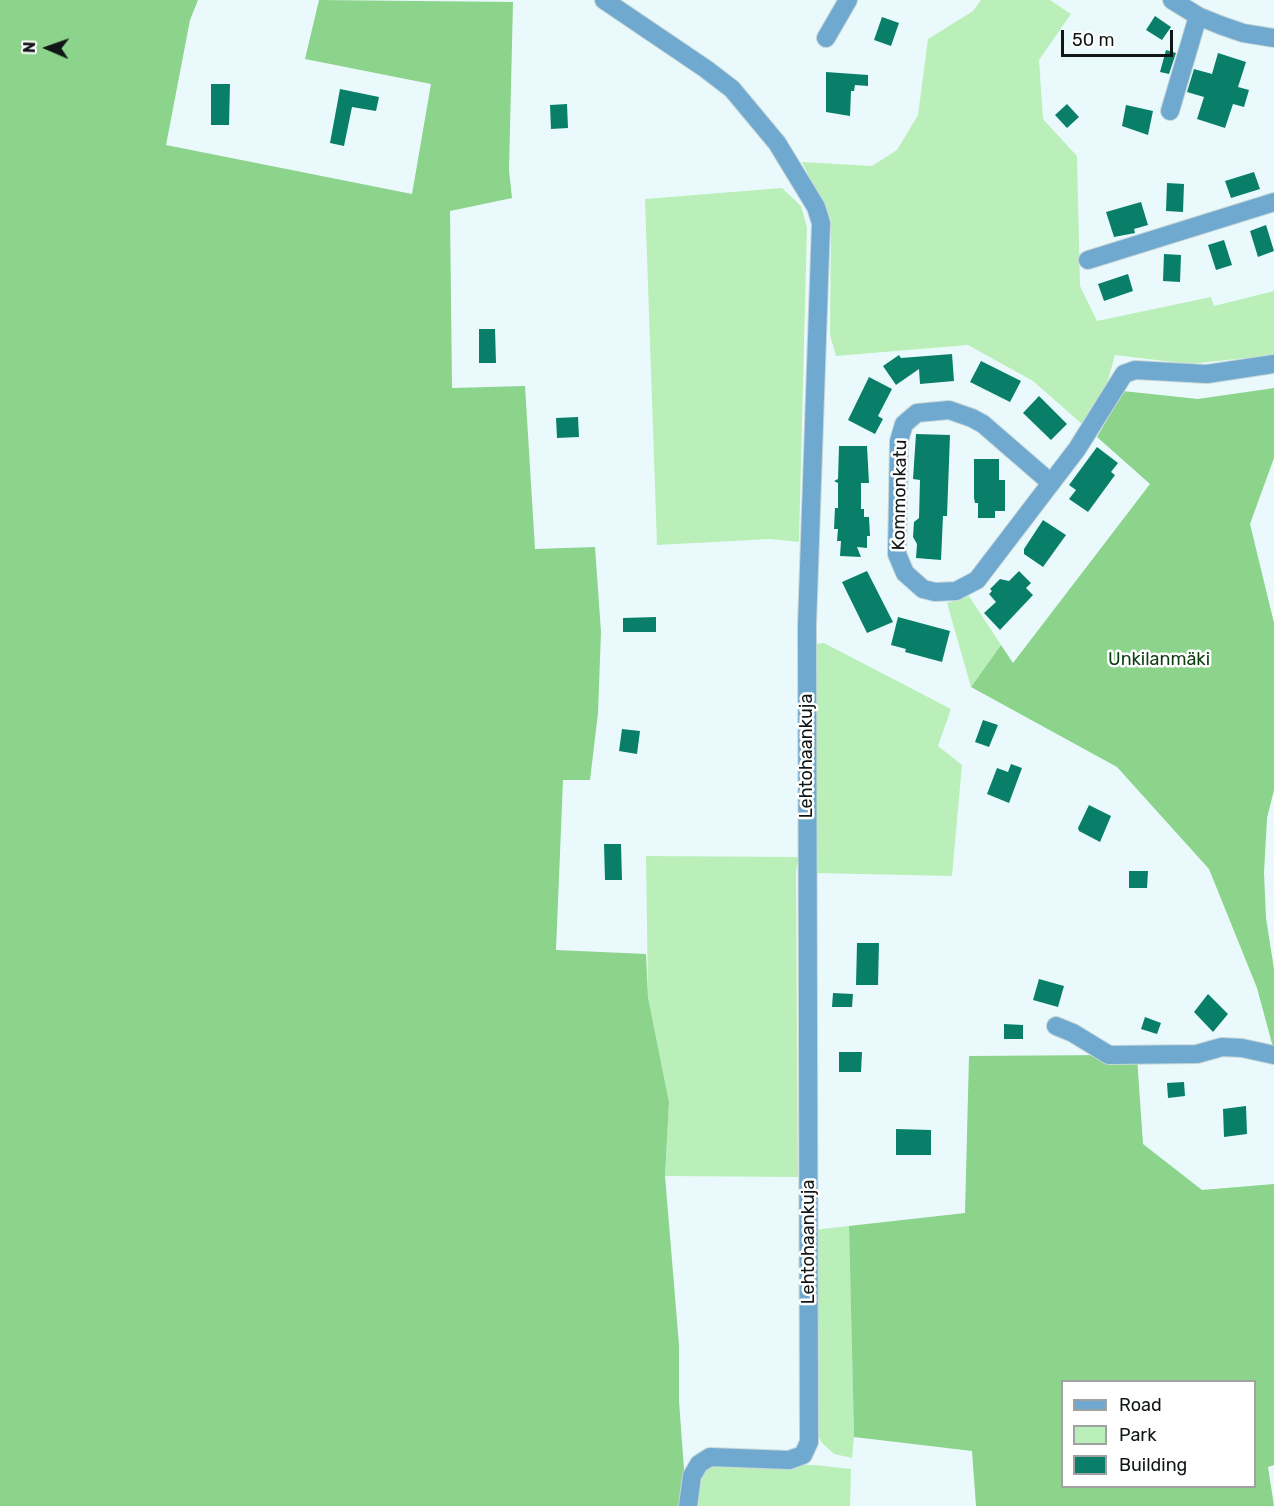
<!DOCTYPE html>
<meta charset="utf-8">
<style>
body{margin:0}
#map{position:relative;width:1274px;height:1506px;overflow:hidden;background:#eafafc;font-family:Rubik,sans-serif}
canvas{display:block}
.legend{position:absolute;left:1061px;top:1380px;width:195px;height:108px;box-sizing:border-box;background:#fff;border:2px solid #a0a2a2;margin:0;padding:8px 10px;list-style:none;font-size:18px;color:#111617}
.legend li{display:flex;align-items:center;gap:12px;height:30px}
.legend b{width:30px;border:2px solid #a0a2a2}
.north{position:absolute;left:18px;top:18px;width:60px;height:60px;-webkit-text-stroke:4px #fff;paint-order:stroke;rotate:272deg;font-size:16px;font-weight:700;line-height:24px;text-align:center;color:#111617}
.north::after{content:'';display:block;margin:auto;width:21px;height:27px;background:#111617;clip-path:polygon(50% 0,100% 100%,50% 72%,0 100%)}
.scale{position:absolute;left:1061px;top:30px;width:112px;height:27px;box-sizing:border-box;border:3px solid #111617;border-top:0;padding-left:8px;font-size:18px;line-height:21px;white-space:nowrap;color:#111617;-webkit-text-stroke:4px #fff;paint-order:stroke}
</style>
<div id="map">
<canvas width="1274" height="1506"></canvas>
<ul class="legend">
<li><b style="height:8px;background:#6fa9cf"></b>Road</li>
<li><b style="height:16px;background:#bbefba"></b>Park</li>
<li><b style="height:16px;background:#097f6a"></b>Building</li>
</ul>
<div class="north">N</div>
<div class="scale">50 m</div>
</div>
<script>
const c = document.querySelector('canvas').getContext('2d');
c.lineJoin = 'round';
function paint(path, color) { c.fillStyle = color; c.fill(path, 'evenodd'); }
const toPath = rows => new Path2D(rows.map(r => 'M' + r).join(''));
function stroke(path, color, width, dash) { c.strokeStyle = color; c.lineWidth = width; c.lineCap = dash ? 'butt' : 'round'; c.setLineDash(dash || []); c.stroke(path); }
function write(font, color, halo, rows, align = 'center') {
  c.font = font + ' Rubik,sans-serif'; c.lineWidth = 5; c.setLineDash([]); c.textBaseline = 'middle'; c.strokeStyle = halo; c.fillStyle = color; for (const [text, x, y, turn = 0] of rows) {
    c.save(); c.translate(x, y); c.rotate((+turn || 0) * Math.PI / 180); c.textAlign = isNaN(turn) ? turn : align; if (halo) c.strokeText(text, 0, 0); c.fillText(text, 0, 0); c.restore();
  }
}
paint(toPath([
 [981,0,1050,0,1071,14,1039,60,1043,119,1077,156,1080,286,1097,321,1211,297,1214,306,1274,291,1274,355,1189,364,1115,355,1106,387,1083,425,1033,381,968,345,836,356,830,335,831,219,826,218,822,204,802,162,872,166,897,150,918,115,928,39,973,11],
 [782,188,801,206,807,227,799,542,770,539,657,545,645,199],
 [969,596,1001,645,971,687,947,603],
 [824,643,951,709,938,746,962,765,952,876,813,873,816,644],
 [646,856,799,857,796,870,798,1177,665,1176,669,1102,648,997],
 [849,1226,854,1437,852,1458,834,1454,822,1443,815,1430,814,1230],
 [717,1464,815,1465,851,1469,850,1506,697,1506,703,1473]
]), '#bbefba');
paint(toPath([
 [0,0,198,0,190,20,166,145,412,194,431,84,305,59,319,0,513,2,509,170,512,198,450,211,452,388,525,386,535,549,595,547,601,632,598,713,590,780,563,780,556,950,646,954,648,997,669,1102,665,1176,679,1345,679,1401,685,1483,681,1506,0,1506],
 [1274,388,1274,458,1250,524,1274,623,1274,790,1267,818,1264,873,1266,918,1274,969,1274,1051,1257,988,1209,869,1117,767,971,687,1001,645,1013,663,1150,484,1097,437,1123,391,1198,399],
 [1109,1055,1137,1057,1143,1144,1202,1190,1274,1184,1274,1465,1268,1467,1274,1506,976,1506,972,1451,854,1437,849,1226,965,1213,969,1056],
 [1062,1382,1254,1382,1254,1486,1062,1486]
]), '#8cd38c');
paint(toPath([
 [1155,16,1171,27,1162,40,1146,30],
 [882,17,899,23,891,46,874,40],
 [1166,50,1176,53,1169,74,1160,72],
 [1218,53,1246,62,1238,87,1249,90,1244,107,1233,104,1225,128,1197,119,1204,97,1187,92,1194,69,1212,74],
 [826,72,868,75,868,86,855,85,854,91,851,91,850,116,826,112],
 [211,84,230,84,229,125,211,125],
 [340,89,379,97,376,111,352,107,344,146,330,143],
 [567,104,568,128,551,129,550,105],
 [1067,104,1079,117,1067,128,1055,115],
 [1126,105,1153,111,1148,135,1122,126],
 [1254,172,1260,189,1231,198,1225,181],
 [1167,183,1184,184,1183,212,1166,211],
 [1141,202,1148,225,1134,229,1135,233,1114,237,1106,212],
 [1266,225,1274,251,1258,257,1250,231],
 [1224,240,1232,265,1216,270,1208,245],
 [1164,254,1181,255,1180,282,1163,281],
 [1128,274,1133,291,1104,301,1098,284],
 [479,329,495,329,496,363,479,363],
 [952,354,954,381,920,384,919,369,896,385,883,366,899,355,901,358],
 [981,361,1021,381,1010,402,970,382],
 [869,377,892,389,878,416,883,419,875,434,848,420],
 [1039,396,1067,424,1051,440,1023,413],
 [578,417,579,437,557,438,556,418],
 [916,434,950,435,947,516,943,516,941,560,916,558,917,544,913,537,914,522,919,518,920,480,913,479],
 [839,446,867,446,869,483,861,483,861,509,864,509,864,517,869,517,870,536,867,536,867,548,857,547,861,557,840,556,841,541,837,541,838,529,834,529,835,508,838,508,838,483,834,481,838,479],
 [1097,447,1118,463,1111,472,1115,475,1088,512,1069,499,1076,490,1069,485],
 [974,459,999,459,999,480,1005,480,1005,511,995,511,995,518,978,518,978,503,975,503,974,498],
 [1043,520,1066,535,1043,567,1024,554,1024,549],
 [867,571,893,622,867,633,842,582],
 [1019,571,1031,583,1026,588,1033,595,1000,630,984,613,996,602,989,594,992,591,990,589,1000,579,1009,581],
 [656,617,656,632,623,632,623,618],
 [898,617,950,631,942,662,905,652,906,649,891,645],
 [983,720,998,725,989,747,975,742],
 [622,729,640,731,637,754,619,751],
 [1011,764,1022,768,1009,803,987,794,997,768,1008,772],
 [1089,805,1111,816,1100,842,1079,831,1078,828],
 [604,844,621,844,622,880,605,880],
 [1129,871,1148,871,1147,888,1129,888],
 [857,943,879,943,878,985,856,985],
 [1039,979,1064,986,1058,1007,1033,1000],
 [833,993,853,994,852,1007,832,1007],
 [1208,994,1228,1014,1213,1032,1194,1012],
 [1145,1017,1161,1023,1157,1034,1141,1029],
 [1004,1024,1023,1025,1023,1039,1004,1039],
 [839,1052,862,1052,861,1072,839,1072],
 [1184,1082,1185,1096,1168,1098,1167,1083],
 [1246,1106,1247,1134,1224,1137,1223,1109],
 [896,1129,931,1130,931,1155,896,1155]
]), '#097f6a');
const minor = toPath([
 [604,0,706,69,732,89,777,143,816,207,821,223,807,625,809,1442,803,1455,789,1460,710,1457,699,1464,692,1476,688,1506],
 [1172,0,1198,16,1220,25,1243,33,1274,38],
 [826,38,848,0],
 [1170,111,1198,16],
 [1088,260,1274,202],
 [1051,483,983,424,972,418,949,410,917,413,904,424,899,441,897,554,905,573,923,589,935,592,956,591,977,580,1077,449,1124,374,1135,370,1207,374,1274,364],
 [1056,1026,1073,1033,1109,1055,1197,1054,1222,1047,1242,1048,1274,1055]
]);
stroke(minor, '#c7d6d7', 20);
stroke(minor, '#6fa9cf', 18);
write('18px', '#111617', '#fff', [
 ["Kommonkatu",900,495,-89],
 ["Lehtohaankuja",807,756,-90],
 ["Lehtohaankuja",809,1242,-90]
]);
write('18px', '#0b3e10', '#fff', [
 ["Unkilanmäki",1159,660]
]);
</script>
